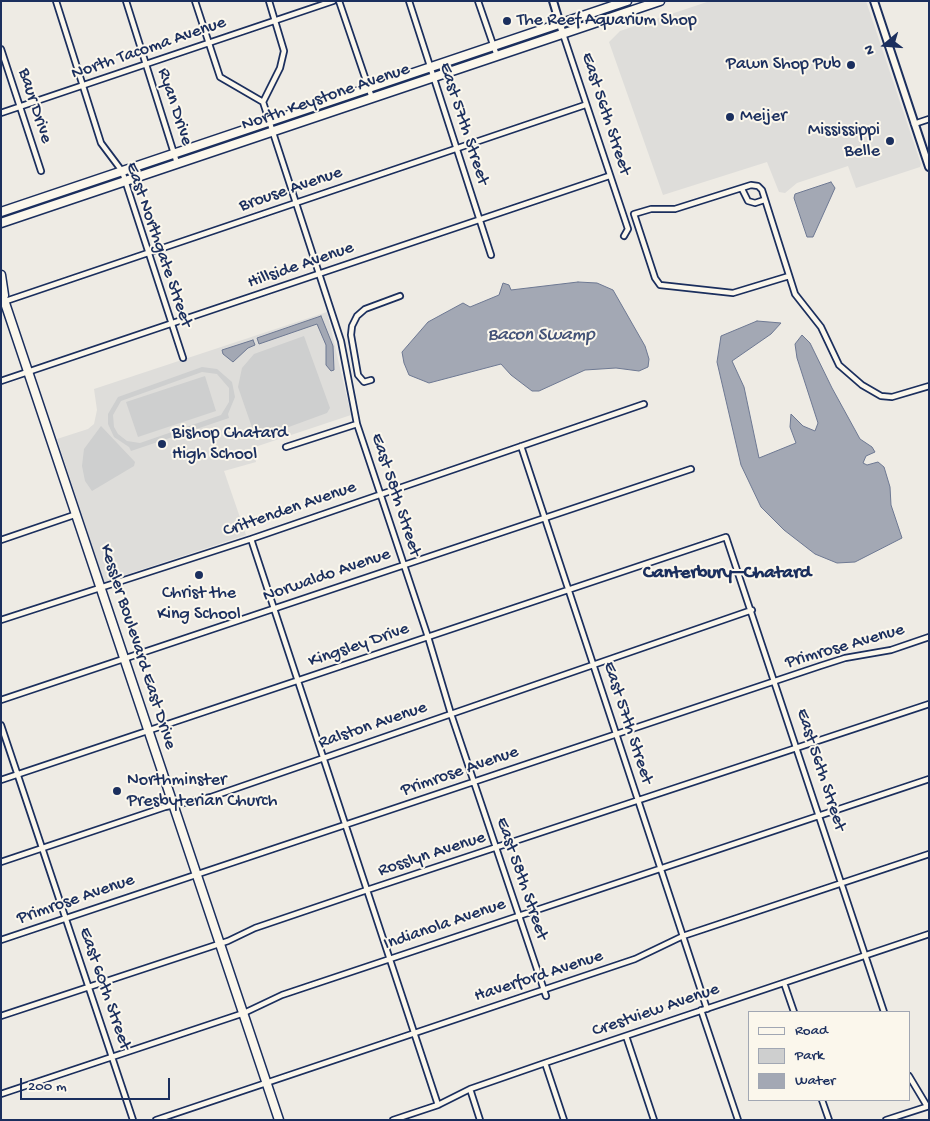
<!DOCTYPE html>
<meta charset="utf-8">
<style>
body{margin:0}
#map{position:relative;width:930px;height:1121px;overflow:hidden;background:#eeebe4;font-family:"Gochi Hand",sans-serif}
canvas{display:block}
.frame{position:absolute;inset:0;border:2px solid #1b2f5e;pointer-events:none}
.legend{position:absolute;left:748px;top:1011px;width:162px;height:90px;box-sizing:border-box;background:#fbf7ec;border:1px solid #a1a7b3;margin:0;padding:6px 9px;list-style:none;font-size:15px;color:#1b2f5e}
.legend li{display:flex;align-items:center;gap:10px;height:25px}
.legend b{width:25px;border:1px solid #a1a7b3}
.north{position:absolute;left:860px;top:20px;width:50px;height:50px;-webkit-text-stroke:4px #fbf7ec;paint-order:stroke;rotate:252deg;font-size:14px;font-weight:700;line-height:20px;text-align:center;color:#1b2f5e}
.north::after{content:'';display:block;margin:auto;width:18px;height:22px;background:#1b2f5e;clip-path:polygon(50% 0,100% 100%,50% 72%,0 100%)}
.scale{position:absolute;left:20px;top:1078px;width:150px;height:22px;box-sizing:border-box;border:2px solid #1b2f5e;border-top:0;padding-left:6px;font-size:15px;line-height:18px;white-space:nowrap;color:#1b2f5e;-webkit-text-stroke:4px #fbf7ec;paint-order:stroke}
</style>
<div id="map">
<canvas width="930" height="1121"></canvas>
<div class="frame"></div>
<ul class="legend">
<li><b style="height:6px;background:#fbf7ec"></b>Road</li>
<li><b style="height:14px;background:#cecfcf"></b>Park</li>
<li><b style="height:14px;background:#a3a8b4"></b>Water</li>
</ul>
<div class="north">N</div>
<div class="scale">200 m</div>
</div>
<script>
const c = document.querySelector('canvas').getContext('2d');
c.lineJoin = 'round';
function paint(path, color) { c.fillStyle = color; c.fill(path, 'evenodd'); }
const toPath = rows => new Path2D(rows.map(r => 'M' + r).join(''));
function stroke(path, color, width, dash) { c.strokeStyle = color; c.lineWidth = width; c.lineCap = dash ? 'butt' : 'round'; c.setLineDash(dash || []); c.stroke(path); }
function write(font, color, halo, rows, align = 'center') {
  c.font = font + ' "Gochi Hand",sans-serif'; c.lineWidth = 4; c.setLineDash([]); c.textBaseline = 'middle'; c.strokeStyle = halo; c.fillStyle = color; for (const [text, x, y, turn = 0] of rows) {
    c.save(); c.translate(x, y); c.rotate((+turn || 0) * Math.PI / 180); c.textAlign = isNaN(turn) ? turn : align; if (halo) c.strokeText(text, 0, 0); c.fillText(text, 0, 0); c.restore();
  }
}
paint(toPath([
 [710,1,866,1,921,164,920,167,856,188,848,166,797,183,785,193,779,192,767,162,663,195,609,42,620,31],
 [327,312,351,415,252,448,256,462,224,471,246,535,104,582,57,439,88,429,94,424,97,410,94,389]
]), '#deddda');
paint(toPath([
 [304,336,330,408,327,413,256,439,238,387,242,368,254,354],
 [202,367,217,369,232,382,235,397,228,414,229,418,131,451,129,447,114,437,108,424,108,414,118,397],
 [202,372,217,374,229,388,229,402,221,415,140,443,127,441,118,434,114,427,113,415,121,401],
 [205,376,216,411,138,437,126,402],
 [101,426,135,462,134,466,92,491,85,481,82,466,84,449]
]), '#cecfcf');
const water = toPath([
 [831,182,835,188,813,237,807,237,794,198,795,194,831,182],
 [578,282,597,283,613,290,645,346,649,359,648,367,639,371,616,368,585,370,539,391,532,391,511,375,501,364,429,383,409,375,404,363,402,352,428,322,463,303,470,307,499,295,503,283,509,285,511,290,578,282],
 [321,316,333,346,334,370,331,371,326,365,326,345,317,324,259,344,257,338,321,316],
 [757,321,781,323,771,334,732,361,744,387,759,458,796,443,790,427,791,414,803,426,815,431,818,423,797,358,795,344,802,335,810,343,832,388,860,439,872,447,875,452,866,456,863,463,867,465,878,462,884,467,890,487,891,505,902,538,855,562,837,563,815,554,784,530,761,507,741,465,717,362,721,336,757,321],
 [253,340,255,345,248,348,233,362,223,354,222,350,253,340]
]);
paint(water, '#a3a8b4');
stroke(water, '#6d7892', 1);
const street = toPath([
 [56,1,101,143,122,171,183,358],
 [126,1,177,163],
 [195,1,220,77,263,102],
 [269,1,284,51,280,68,263,102,341,341,357,424,428,637,451,714,546,996],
 [339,1,372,98],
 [409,1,491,255],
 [478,1,497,56],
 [563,34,628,229,624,236],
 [1,49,41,171],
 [1,113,333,1],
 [914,124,929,119],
 [742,189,748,201,755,203,764,200],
 [789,276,733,293,660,285,655,278,634,214,651,209,675,209,751,185,758,186,762,190,795,294,821,327,839,365,862,385,881,396,892,397,929,386],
 [6,301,585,105],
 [371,380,364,382,358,375,351,335,352,326,357,316,365,309,400,296],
 [1,381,609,176],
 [521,446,707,1009],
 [286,447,357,424],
 [251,539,438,1105],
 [1,540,77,514],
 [1,620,251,539,644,404],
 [1,700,691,469],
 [1,725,133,1120],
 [1,780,726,537,884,1012],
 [1,862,165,807,211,797,752,610],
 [1,940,820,666,845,658,891,650,929,637],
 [784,983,794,1012],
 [701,1010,738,1120],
 [1,1016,228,941,255,928,367,890,929,704],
 [626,1036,654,1120],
 [545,1063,564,1120],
 [909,1076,927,1106],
 [470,1089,480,1120],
 [1,1094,244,1013,282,995,929,779],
 [822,1100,829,1120],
 [156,1120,635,959,683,936,929,854],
 [393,1120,438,1105,470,1089,545,1063,929,934],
 [886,1120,929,1106]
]);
const secondary = toPath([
 [553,1,563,34],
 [874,1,929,167]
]);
const primary = toPath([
 [1,212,627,1],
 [1,223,660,1],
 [1,275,4,295],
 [1,291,279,1120]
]);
stroke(street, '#1b2f5e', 8);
stroke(secondary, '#1b2f5e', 10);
stroke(primary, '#1b2f5e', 11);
stroke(street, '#fbf7ec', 4.5);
stroke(secondary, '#fbf7ec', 6);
stroke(primary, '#fbf7ec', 8);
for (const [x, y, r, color] of [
 [507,21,5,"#1b2f5e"],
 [851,65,5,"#1b2f5e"],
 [730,117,5,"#1b2f5e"],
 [890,141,5,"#1b2f5e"],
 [162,444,5,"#1b2f5e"],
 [199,575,5,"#1b2f5e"],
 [117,791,5,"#1b2f5e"]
]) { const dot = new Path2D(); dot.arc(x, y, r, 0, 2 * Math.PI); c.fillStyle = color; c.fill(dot); stroke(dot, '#fbf7ec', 2); }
write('18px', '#1b2f5e', '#fbf7ec', [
 ["The Reef Aquarium Shop",517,21],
 ["Pawn Shop Pub",841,65,"right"],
 ["Meijer",740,117],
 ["Mississippi",880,131,"right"],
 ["Belle",880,152,"right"],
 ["Bishop Chatard",172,434],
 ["High School",172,455],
 ["Christ the",199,594,"center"],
 ["King School",199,615,"center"],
 ["Northminster",127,781],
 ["Presbyterian Church",127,802]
], 'left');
write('18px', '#1b2f5e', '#fbf7ec', [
 ["North Tacoma Avenue",149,49,-19],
 ["North Keystone Avenue",326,98,-19],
 ["Baur Drive",34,106,72],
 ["Ryan Drive",174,107,72],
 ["East 56th Street",605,114,72],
 ["East 57th Street",463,124,72],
 ["Brouse Avenue",291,190,-19],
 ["East Northgate Street",158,245,71],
 ["Hillside Avenue",301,266,-19],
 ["East 58th Street",395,495,72],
 ["Crittenden Avenue",290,510,-19],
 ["Norwaldo Avenue",327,576,-19],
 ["Kingsley Drive",359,646,-19],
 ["Kessler Boulevard East Drive",137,647,72],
 ["Primrose Avenue",845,647,-16],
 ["East 57th Street",627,723,72],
 ["Ralston Avenue",373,726,-19],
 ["East 56th Street",820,770,72],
 ["Primrose Avenue",460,772,-19],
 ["Rosslyn Avenue",432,855,-18],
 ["East 58th Street",521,879,71],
 ["Primrose Avenue",76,900,-19],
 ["Indianola Avenue",445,925,-19],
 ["Haverford Avenue",539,977,-18],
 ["East 60th Street",104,989,71],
 ["Crestview Avenue",656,1011,-19]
]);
write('italic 19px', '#445378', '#fbf7ec', [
 ["Bacon Swamp",541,336]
]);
write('bold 19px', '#1b2f5e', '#fbf7ec', [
 ["Canterbury–Chatard",727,574]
]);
</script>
